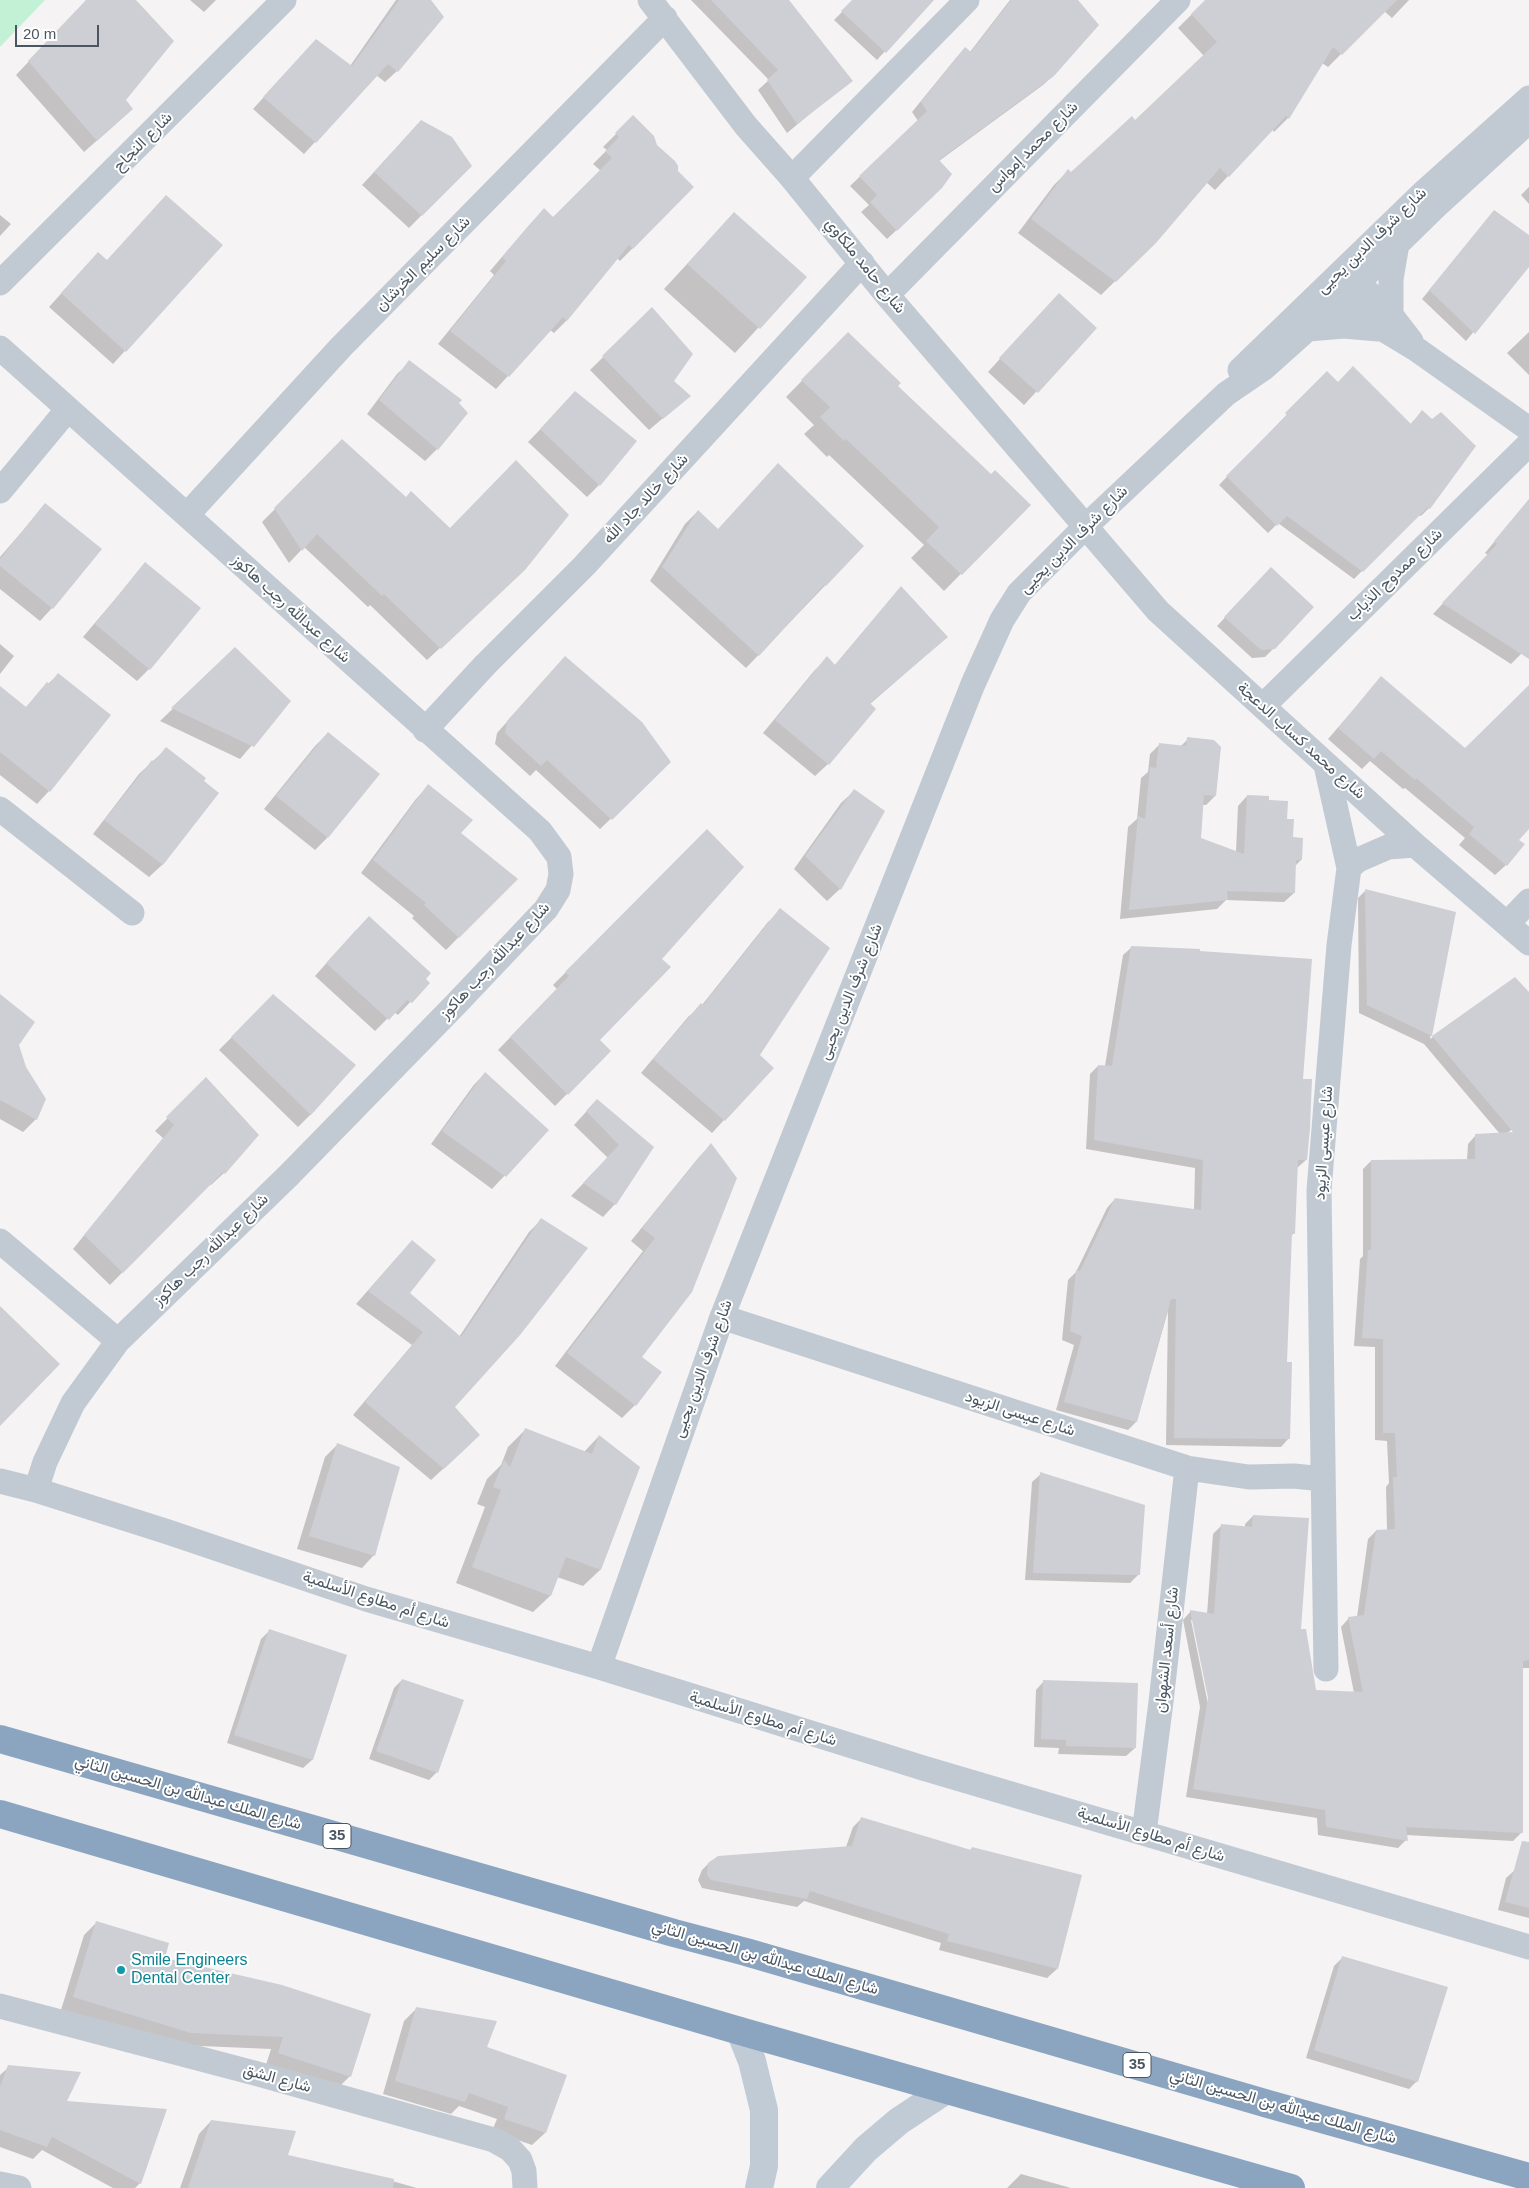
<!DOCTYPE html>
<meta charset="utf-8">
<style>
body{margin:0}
#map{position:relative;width:1529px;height:2188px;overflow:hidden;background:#f5f3f3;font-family:Arial,sans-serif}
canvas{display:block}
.scale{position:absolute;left:15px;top:25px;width:84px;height:22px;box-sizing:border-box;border:2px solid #4a5661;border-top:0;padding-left:6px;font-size:15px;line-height:18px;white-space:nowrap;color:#4a5661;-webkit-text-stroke:4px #fff;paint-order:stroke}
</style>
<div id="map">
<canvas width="1529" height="2188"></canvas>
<div class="scale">20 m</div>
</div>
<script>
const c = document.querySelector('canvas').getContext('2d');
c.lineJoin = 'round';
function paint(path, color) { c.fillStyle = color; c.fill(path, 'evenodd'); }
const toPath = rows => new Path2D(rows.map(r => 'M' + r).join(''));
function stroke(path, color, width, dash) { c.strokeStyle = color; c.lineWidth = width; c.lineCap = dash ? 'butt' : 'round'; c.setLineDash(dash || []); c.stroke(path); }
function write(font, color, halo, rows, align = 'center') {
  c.font = font + ' Arial,Vazirmatn,sans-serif'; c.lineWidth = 4; c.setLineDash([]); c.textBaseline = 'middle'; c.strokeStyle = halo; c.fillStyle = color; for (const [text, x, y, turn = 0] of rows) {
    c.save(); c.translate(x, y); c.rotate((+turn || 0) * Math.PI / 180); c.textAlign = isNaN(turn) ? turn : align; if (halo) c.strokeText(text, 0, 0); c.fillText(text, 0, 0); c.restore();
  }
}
paint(toPath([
 [0,0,45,0,0,47]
]), '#c3f1d5');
paint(toPath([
 [87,0,134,0,119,121,84,152,16,75],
 [190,0,216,0,204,12],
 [396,0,430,0,397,71,385,82,376,75,304,154,253,109,305,52,350,66],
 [691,0,788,0,851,80,787,133,758,90,769,80],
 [854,0,932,0,877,60,834,20],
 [1010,0,1076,0,1054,75,1043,85,939,161,931,198,887,239,861,212,869,205,850,186,918,121,912,112,956,58,965,48,970,52],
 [1206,0,1409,0,1392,18,1384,11,1328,67,1322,63,1288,118,1274,132,1272,129,1215,190,1206,182,1155,242,1101,295,1018,233,1054,185,1068,171,1071,174,1135,121,1204,56,1178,28],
 [633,117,677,172,693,187,620,261,617,258,566,321,554,333,550,330,496,389,438,344,494,275,490,271,531,223,544,210,554,218,601,171,593,164,607,150,603,147],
 [409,134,470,166,409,228,362,185],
 [1529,187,1529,204,1521,195],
 [1494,212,1529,236,1529,265,1466,341,1422,299],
 [734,213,805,277,735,353,664,289],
 [0,215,11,224,0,236],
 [221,245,113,364,49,307,86,266,107,261],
 [1046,308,1095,328,1024,405,988,372],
 [652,309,672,381,689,396,649,430,590,370],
 [1529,332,1529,375,1507,353],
 [848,334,896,386,991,476,1029,505,944,591,911,558,924,545,829,455,827,457,804,434,814,425,786,397],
 [410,362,437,449,425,461,367,414,397,374],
 [1327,373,1338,384,1410,425,1414,420,1429,508,1421,516,1418,515,1354,579,1278,523,1268,533,1219,485],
 [563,406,599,485,587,497,528,442],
 [343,441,406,498,450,529,511,582,427,660,370,605,368,607,304,547,289,563,262,522],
 [1529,500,1529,646,1511,664,1433,614,1488,555,1485,553],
 [45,505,52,608,40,621,0,589,0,557],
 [698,511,717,530,863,546,746,668,650,581,685,524],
 [145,564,149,669,137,681,83,637],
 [1263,577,1274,648,1265,657,1252,658,1217,626],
 [889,601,947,637,870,704,828,764,815,776,763,733,814,671,827,658,834,666],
 [0,644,14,656,0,674],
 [235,649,290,701,240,759,160,721],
 [555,668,670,762,600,829,536,770,530,776,495,744,497,733],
 [58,674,49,791,37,804,0,775,0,688,25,708],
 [1381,678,1465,750,1529,694,1529,827,1517,840,1506,865,1495,875,1459,845,1465,838,1405,788,1403,789,1370,761,1362,769,1328,739],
 [328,733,327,838,315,850,264,809,315,746],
 [1188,739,1215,796,1206,805,1202,805,1199,839,1236,852,1238,806,1247,796,1268,801,1286,820,1301,860,1295,866,1294,893,1284,902,1226,900,1217,909,1120,919,1128,827,1137,819,1141,778,1148,772,1150,754,1159,745,1180,747],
 [166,749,217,793,162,865,149,877,93,834,139,774],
 [428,786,459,833,516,879,446,950,412,918,414,916,361,873,416,799],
 [854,791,883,812,840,889,827,901,794,869,841,803],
 [707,831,598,1040,610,1051,555,1106,498,1050,557,989,553,985],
 [1366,890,1454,913,1430,1039,1515,979,1529,994,1529,1116,1506,1134,1529,1133,1529,1668,1521,1668,1522,1832,1513,1841,1406,1835,1406,1840,1398,1848,1318,1835,1317,1818,1186,1797,1200,1707,1183,1620,1191,1611,1207,1614,1213,1534,1221,1526,1245,1527,1245,1524,1253,1516,1300,1630,1315,1691,1354,1693,1341,1627,1349,1618,1357,1617,1368,1539,1376,1531,1387,1530,1386,1487,1389,1483,1387,1441,1375,1440,1375,1347,1354,1346,1360,1259,1363,1256,1363,1169,1371,1161,1467,1160,1468,1144,1476,1135,1500,1134,1424,1044,1359,1013,1358,898],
 [1191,1620,1194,1620,1210,1704,1208,1704],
 [781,910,758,1056,772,1068,712,1133,641,1073,688,1017,702,1005,768,922],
 [356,930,428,983,398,1015,394,1012,375,1031,315,976],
 [1132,947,1302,1080,1306,1160,1297,1168,1294,1233,1291,1236,1285,1364,1289,1438,1281,1447,1166,1445,1168,1311,1136,1422,1128,1430,1056,1410,1074,1345,1062,1340,1068,1280,1076,1272,1107,1208,1115,1199,1194,1211,1195,1168,1086,1149,1090,1074,1098,1066,1105,1066,1123,955],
 [0,995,17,1044,36,1119,23,1132,0,1119],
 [273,996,311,1114,298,1127,219,1050],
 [485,1073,547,1130,492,1189,431,1144,473,1086],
 [206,1079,258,1135,224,1173,211,1185,209,1184,110,1285,73,1249,163,1138,155,1131],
 [597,1100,652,1147,615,1204,603,1217,571,1196,608,1158,574,1125],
 [711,1145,641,1357,660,1372,635,1405,622,1418,555,1366,643,1251,631,1241,699,1157],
 [541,1220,453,1407,467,1447,431,1480,353,1415,412,1345,356,1304,400,1254,408,1294,459,1337,529,1232],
 [525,1430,584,1452,599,1436,600,1570,583,1586,557,1577,550,1596,533,1612,456,1583,485,1507,477,1504,487,1479,501,1465,508,1447],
 [337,1445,374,1555,362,1568,297,1549,325,1457],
 [1041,1474,1139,1574,1130,1583,1025,1580,1032,1482],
 [270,1630,346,1655,312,1760,303,1768,227,1743,261,1639],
 [402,1680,437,1772,429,1780,369,1759,394,1688],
 [1044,1681,1135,1748,1126,1756,1058,1754,1059,1748,1034,1747,1036,1690],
 [862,1818,969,1851,972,1848,1081,1876,1057,1969,1047,1978,939,1950,941,1943,804,1901,797,1907,702,1888,698,1880,702,1870,711,1861,718,1858,846,1847,853,1827],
 [1529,1866,1529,1918,1498,1910,1506,1878,1515,1870],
 [97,1922,163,1959,350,2076,337,2089,266,2065,271,2049,178,2045,61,2010,84,1935],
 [1343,1957,1417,2081,1409,2089,1306,2058,1334,1966],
 [416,2009,485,2048,545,2133,532,2145,492,2131,497,2119,459,2106,451,2114,383,2094,404,2021],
 [9,2067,66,2103,140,2183,135,2188,113,2188,42,2150,33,2159,0,2147,0,2075],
 [211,2121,287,2156,365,2188,180,2188,199,2134],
 [1021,2174,1071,2188,1007,2188],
 [392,2181,417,2188,385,2188]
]), '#0003');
paint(toPath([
 [86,0,136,0,174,41,126,100,133,109,97,141,28,61],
 [399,0,431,0,444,17,398,72,388,64,316,143,263,97,316,39,352,66],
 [711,0,789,0,853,81,797,124,767,80,778,70],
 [852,0,934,0,886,53,841,11],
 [1011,0,1078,0,1099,25,1054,76,939,160,952,174,942,188,897,231,870,202,877,195,859,176,927,111,921,102,965,47,971,52],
 [1205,0,1397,0,1342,55,1333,47,1289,119,1286,116,1229,177,1220,168,1156,243,1116,282,1031,219,1068,169,1071,172,1132,116,1135,120,1217,42,1191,14],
 [633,115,654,136,657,145,675,161,678,166,678,171,694,187,633,249,629,245,567,321,563,317,509,377,450,331,506,261,502,257,544,208,553,217,612,158,605,151,619,137,615,133],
 [421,120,452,137,472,166,422,216,374,172],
 [166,195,223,245,126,352,61,293,98,252,107,260],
 [1494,210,1529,235,1529,267,1475,334,1429,290],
 [734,212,807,277,760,329,687,264],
 [1059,293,1097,328,1038,393,999,358],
 [652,307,693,354,674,381,691,396,663,419,602,356],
 [848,332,901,383,898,386,991,474,995,470,1031,505,962,575,926,541,939,527,846,439,844,441,820,417,830,407,801,380],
 [409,360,462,400,459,403,468,413,438,450,379,400],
 [1353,366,1411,424,1422,410,1432,419,1441,412,1476,446,1430,509,1428,507,1363,572,1287,516,1277,526,1226,476,1287,415,1285,413,1327,371,1338,382],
 [575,391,637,441,600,486,540,429],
 [342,439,406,497,411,491,450,528,516,460,569,515,525,570,441,649,384,594,382,596,317,534,302,551,274,508],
 [778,463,864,546,826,586,824,585,759,656,662,567,698,510,718,529],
 [1529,499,1529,659,1442,603,1497,544,1494,541],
 [45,503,102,549,53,609,0,566,0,559],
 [145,562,201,608,150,670,95,624],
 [1271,567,1314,607,1275,649,1261,650,1224,617],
 [901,586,948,637,870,703,876,709,829,765,775,720,827,656,835,665],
 [235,647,291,701,254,747,171,708],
 [565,656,642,722,671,762,612,820,547,760,541,766,505,733,507,721],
 [58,673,111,715,50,792,0,752,0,686,26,707,47,682,50,684],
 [1381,676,1465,748,1529,685,1529,829,1519,840,1525,844,1507,866,1469,834,1474,827,1416,778,1415,780,1381,751,1374,759,1338,728],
 [328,732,380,774,328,838,276,796],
 [1187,737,1214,740,1221,747,1216,796,1204,795,1201,838,1244,854,1247,795,1269,796,1269,800,1288,801,1287,819,1294,819,1293,837,1303,838,1302,860,1296,860,1295,893,1227,891,1228,900,1129,910,1138,816,1145,819,1150,767,1156,768,1159,743,1186,746],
 [166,747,206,778,204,781,219,793,163,865,104,820,152,760,154,762],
 [428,784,473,820,461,833,518,879,459,938,424,905,426,903,373,860],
 [854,789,885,811,841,890,805,856],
 [707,829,744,867,662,959,671,967,600,1040,611,1051,568,1095,510,1037,569,976,565,972],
 [1365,889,1456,912,1432,1036,1367,1005],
 [780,908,830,948,760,1055,774,1068,725,1121,653,1059,701,1003,703,1005],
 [369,916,431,973,426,979,430,983,412,1003,407,1000,389,1020,326,963],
 [1131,946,1200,949,1200,951,1312,959,1303,1079,1312,1079,1310,1128,1307,1160,1298,1160,1295,1234,1292,1233,1287,1362,1292,1362,1290,1439,1174,1438,1176,1299,1171,1299,1137,1422,1064,1402,1082,1336,1070,1331,1076,1270,1080,1271,1115,1198,1201,1210,1203,1160,1094,1140,1098,1065,1112,1066],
 [1515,977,1529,992,1529,1660,1523,1661,1523,1833,1406,1827,1408,1841,1326,1827,1325,1810,1193,1789,1208,1698,1190,1610,1214,1614,1221,1524,1252,1527,1253,1515,1309,1518,1301,1629,1306,1629,1316,1690,1363,1692,1348,1617,1364,1615,1376,1530,1395,1529,1393,1477,1397,1477,1395,1433,1383,1433,1383,1339,1362,1338,1368,1250,1371,1250,1371,1160,1475,1159,1475,1134,1513,1132,1432,1036],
 [0,994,35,1022,19,1045,26,1067,46,1099,37,1120,0,1100],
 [273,994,356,1065,311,1115,231,1037],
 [485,1072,549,1130,506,1177,442,1131],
 [206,1077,259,1135,225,1174,223,1172,123,1273,84,1235,174,1125,166,1117],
 [597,1099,654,1147,616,1205,583,1183,619,1145,586,1111],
 [711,1143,737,1178,692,1292,642,1357,662,1372,636,1406,567,1353,655,1238,642,1228],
 [541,1218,588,1248,520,1335,455,1407,480,1435,444,1469,365,1402,423,1332,368,1291,412,1240,436,1260,410,1293,461,1337],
 [0,1306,60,1364,0,1426],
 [525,1428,592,1454,599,1435,640,1467,601,1570,566,1557,551,1596,472,1567,501,1490,493,1487,504,1460,510,1467],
 [337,1443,400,1467,375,1556,309,1536],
 [1040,1472,1145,1505,1140,1575,1033,1573],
 [269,1629,347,1655,313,1760,234,1735],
 [402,1679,464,1700,438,1773,376,1751],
 [1043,1680,1138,1683,1136,1748,1066,1746,1066,1740,1041,1739],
 [861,1817,971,1850,972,1847,1082,1875,1058,1969,947,1941,949,1934,810,1891,807,1899,711,1880,707,1875,708,1863,718,1856,852,1846],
 [1522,1841,1529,1842,1529,1908,1505,1902],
 [96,1921,169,1943,165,1958,282,1985,371,2014,351,2077,278,2053,283,2037,191,2033,73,1997],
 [1342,1956,1448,1987,1418,2082,1314,2050],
 [416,2007,497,2021,487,2047,567,2075,546,2133,504,2119,508,2107,469,2093,465,2102,395,2081],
 [8,2065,81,2072,67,2101,167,2109,141,2184,52,2137,47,2147,0,2130,0,2087],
 [211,2120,296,2131,288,2155,394,2179,393,2188,188,2188]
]), '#cdcfd5');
stroke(toPath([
 [650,0,746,126,792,178,887,295,1158,611,1415,845,1529,943],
 [792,178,967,0],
 [1346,271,1391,315,1411,341],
 [0,283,284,0],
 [1328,289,1363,317,1416,349,1529,429],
 [887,295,1178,0],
 [1391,315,1391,279,1397,244],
 [1308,329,1344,326,1378,329],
 [0,348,540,831,559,857,561,874,558,890,546,909,455,1005,289,1175,118,1341,73,1403,45,1462,36,1490],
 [1240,370,1424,192,1529,98],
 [0,491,68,409],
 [187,515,341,347,665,18],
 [1263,706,1529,444],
 [425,730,485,665,584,566,862,263],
 [1326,765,1349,868,1339,945,1319,1190,1326,1669],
 [0,809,132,913],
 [1349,868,1358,860,1388,847,1415,845],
 [1508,923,1529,901],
 [0,1241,118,1341],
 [722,1317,1187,1468,1249,1477,1294,1476,1323,1479],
 [0,1481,36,1490,168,1532,366,1599,599,1667,923,1768,1529,1947],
 [599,1667,722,1317,973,684,1002,620,1019,593,1086,526,1226,394,1264,368,1341,299,1435,207,1529,121],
 [1144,1833,1161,1702,1187,1468],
 [0,2006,258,2074,494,2140,510,2149,520,2160,524,2171,525,2188],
 [0,2184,19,2188]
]), '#c1cad2', 25);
stroke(toPath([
 [740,2031,752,2061,764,2110,764,2166,759,2188],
 [830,2188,866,2149,899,2121,946,2090]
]), '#c1cbd6', 28);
stroke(toPath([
 [0,1739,674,1933,746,1952,1268,2104,1529,2177],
 [0,1814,740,2031,1291,2188]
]), '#8ba5c1', 28);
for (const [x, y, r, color] of [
 [121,1970,5,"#0f9aa8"]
]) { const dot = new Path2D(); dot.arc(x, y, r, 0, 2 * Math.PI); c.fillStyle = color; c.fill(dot); stroke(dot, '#fff', 2); }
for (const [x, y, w] of [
 [337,1836,28],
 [1137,2065,28]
]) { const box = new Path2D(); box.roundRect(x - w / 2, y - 12.5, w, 25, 4); c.fillStyle = '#fff'; c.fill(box); stroke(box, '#4a5661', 1); }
write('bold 15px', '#4a5661', null, [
 ["35",337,1836],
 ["35",1137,2065]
]);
write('16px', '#4a5661', '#fff', [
 ["شارع النجاح",143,142,-45],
 ["شارع محمد إمواس",1033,147,-45],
 ["شارع شرف الدين يحيى",1372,241,-44],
 ["شارع سليم الخرشان",423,264,-45],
 ["شارع حامد ملكاوي",865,266,51],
 ["شارع خالد جاد الله",646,499,-47],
 ["شارع شرف الدين يحيى",1074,540,-45],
 ["شارع ممدوح الذياب",1395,575,-44],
 ["شارع عبدالله رجب هاكوز",291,609,42],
 ["شارع محمد كساب الدعجة",1301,741,42],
 ["شارع عبدالله رجب هاكوز",495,961,-47],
 ["شارع شرف الدين يحيى",851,992,-68],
 ["شارع عيسى الزيود",1324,1143,-86],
 ["شارع عبدالله رجب هاكوز",211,1250,-44],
 ["شارع شرف الدين يحيى",703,1369,-70],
 ["شارع عيسى الزيود",1020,1414,18],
 ["شارع أم مطاوع الأسلمية",376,1600,18],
 ["شارع أسعد الشهوان",1167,1650,-84],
 ["شارع أم مطاوع الأسلمية",763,1719,17],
 ["شارع الملك عبدالله بن الحسين الثاني",188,1793,16],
 ["شارع أم مطاوع الأسلمية",1151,1835,17],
 ["شارع الملك عبدالله بن الحسين الثاني",765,1958,16],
 ["شارع الشق",277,2079,15],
 ["شارع الملك عبدالله بن الحسين الثاني",1283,2107,16]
]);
write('16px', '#0d838f', '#fff', [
 ["Smile Engineers",131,1961],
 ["Dental Center",131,1979]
], 'left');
</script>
